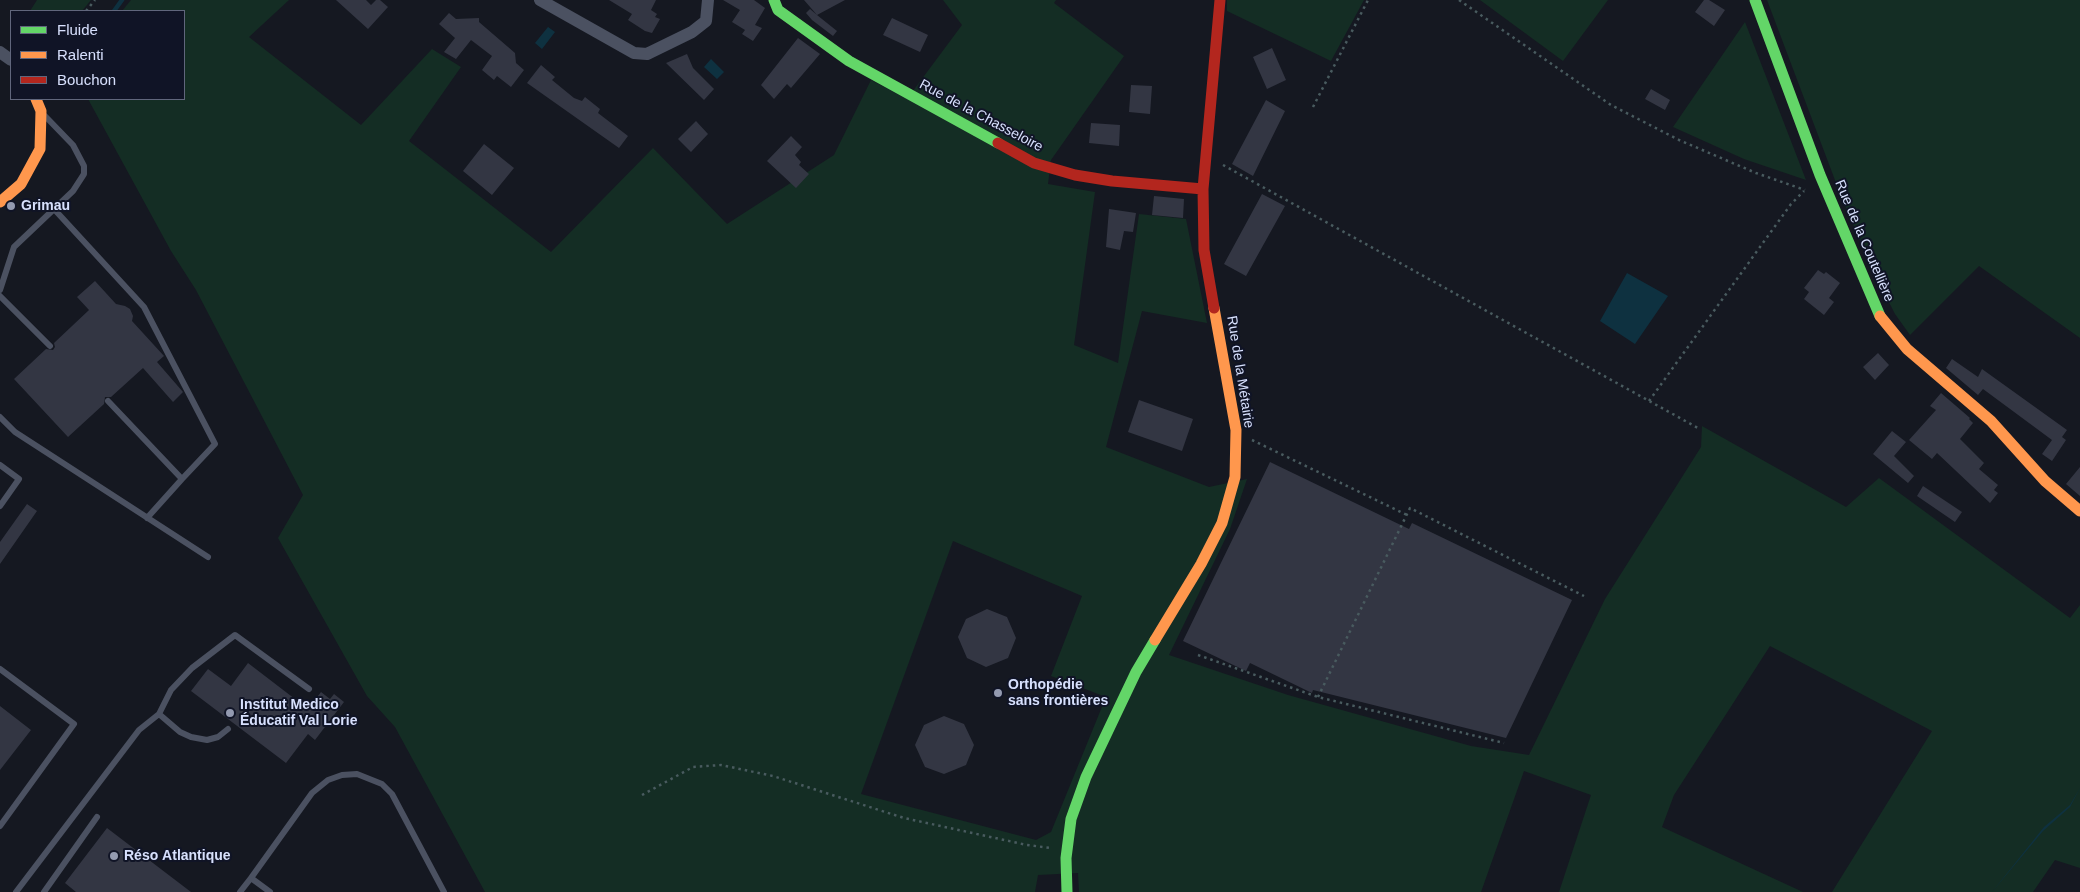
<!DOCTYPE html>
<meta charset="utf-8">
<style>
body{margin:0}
#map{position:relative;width:2080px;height:892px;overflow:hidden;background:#151821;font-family:Helvetica,sans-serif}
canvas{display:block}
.legend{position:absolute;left:10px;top:10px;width:175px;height:90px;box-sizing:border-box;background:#101426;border:1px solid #60667c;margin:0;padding:6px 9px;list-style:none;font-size:15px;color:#d7e0fd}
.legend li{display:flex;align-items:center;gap:10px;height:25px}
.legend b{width:25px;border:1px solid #60667c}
</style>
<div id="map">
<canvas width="2080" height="892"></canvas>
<ul class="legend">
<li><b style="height:6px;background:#63d668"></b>Fluide</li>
<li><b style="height:6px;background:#ff974d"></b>Ralenti</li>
<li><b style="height:6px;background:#b3261e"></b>Bouchon</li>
</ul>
</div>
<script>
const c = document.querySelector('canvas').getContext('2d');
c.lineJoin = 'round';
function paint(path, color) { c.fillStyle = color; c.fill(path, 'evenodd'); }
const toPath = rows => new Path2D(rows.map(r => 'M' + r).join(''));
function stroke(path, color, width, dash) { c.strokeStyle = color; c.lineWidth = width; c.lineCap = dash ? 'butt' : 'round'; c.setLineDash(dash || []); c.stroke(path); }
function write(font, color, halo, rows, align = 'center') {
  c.font = font + ' Helvetica,sans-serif'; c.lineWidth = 4; c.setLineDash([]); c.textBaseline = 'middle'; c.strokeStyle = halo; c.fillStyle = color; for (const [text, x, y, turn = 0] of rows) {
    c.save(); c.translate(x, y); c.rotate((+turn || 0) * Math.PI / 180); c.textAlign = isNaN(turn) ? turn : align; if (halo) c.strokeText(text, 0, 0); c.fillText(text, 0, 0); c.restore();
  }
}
paint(toPath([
 [37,0,91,0,82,11,30,11],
 [131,0,289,0,249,37,361,125,432,49,461,67,409,141,551,252,653,148,727,224,834,155,871,80,907,99,962,25,943,0,1056,0,1054,3,1124,56,1051,160,1048,184,1095,192,1074,345,1118,363,1139,214,1186,219,1207,323,1142,311,1106,447,1209,487,1247,479,1230,529,1169,655,1288,695,1471,746,1529,755,1605,599,1701,447,1702,426,1846,507,1879,478,2070,618,2080,605,2080,868,2055,860,2033,892,1832,892,1932,731,1770,646,1674,795,1662,827,1803,892,1559,892,1591,795,1524,771,1481,892,1079,892,1078,873,1038,875,1035,892,485,892,395,727,367,696,278,538,303,495,196,290,171,251,88,99,184,99,184,11,122,11],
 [953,541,1082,596,1051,676,1106,697,1051,832,1036,840,861,794],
 [1227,0,1364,0,1331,61,1227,11],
 [1480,0,1608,0,1563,61],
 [1767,0,2080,0,2080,338,1979,266,1910,335,1895,314,1873,271,1841,196],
 [1745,22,1806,180,1744,159,1673,127]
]), '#142d24');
paint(toPath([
 [548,27,555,32,542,49,535,43],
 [711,59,724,72,717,79,704,67],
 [1627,273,1668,296,1635,344,1600,321],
 [2080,788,2070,807,2043,831,1992,892,2044,827,2070,805]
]), '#0e3140');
stroke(toPath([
 [114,11,122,0]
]), '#0e3140', 4.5);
paint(toPath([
 [336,0,366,0,371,5,376,0,380,0,388,7,368,29],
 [609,0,656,0,651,10,657,14,655,17,660,19,652,33,645,31,628,20,632,14],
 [723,0,754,0,765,8,755,25,762,28,753,41,742,34,745,30,732,22,740,10],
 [804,0,845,0,817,15,837,31,833,36,812,20,806,13,810,9,817,15],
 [1704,0,1709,0,1725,10,1714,26,1695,12],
 [449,13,456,19,479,18,479,22,515,53,516,63,524,70,511,87,497,76,494,80,482,70,492,56,471,40,456,59,444,52,455,38,439,24],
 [892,18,928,35,920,52,883,35],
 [798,38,820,54,791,88,787,84,774,99,761,85],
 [1272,48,1286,80,1267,89,1253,57],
 [687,54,693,68,714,89,704,100,666,63],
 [541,65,555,77,552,80,574,98,582,101,585,97,600,109,598,113,628,136,619,148,527,83],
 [1131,85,1152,86,1150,114,1129,112],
 [1651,89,1670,100,1665,110,1645,99],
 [1266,100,1285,111,1253,176,1232,164],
 [696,121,708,134,691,152,678,139],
 [1091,123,1120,125,1119,146,1089,143],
 [791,136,802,147,795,155,801,162,799,165,809,174,796,188,767,161],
 [484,144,514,168,492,195,463,171],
 [1262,194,1285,206,1246,276,1224,264],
 [1154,196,1184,199,1183,218,1152,215],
 [1109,209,1136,213,1133,232,1124,231,1120,250,1106,247],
 [1818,270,1824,274,1826,272,1840,283,1829,298,1834,302,1824,315,1804,299,1809,292,1804,288],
 [95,281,116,304,125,306,130,309,133,316,132,321,164,356,157,362,183,392,173,402,143,368,111,397,105,397,104,404,68,437,14,379,46,349,53,350,55,347,54,343,89,310,77,297],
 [1878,353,1889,365,1875,380,1863,367],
 [1952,359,1978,377,1982,369,2067,430,2062,437,2066,440,2052,461,2042,454,2052,440,1983,389,1978,395,1946,368],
 [1941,393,1970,418,1969,419,1973,423,1960,439,1984,463,1979,469,1998,485,1994,490,1998,493,1990,503,1937,453,1932,459,1909,440,1936,410,1930,406],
 [1139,400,1193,419,1182,451,1128,432],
 [1892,431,1906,442,1894,456,1914,476,1908,483,1873,454],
 [1270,462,1409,529,1412,523,1572,600,1506,738,1313,690,1312,693,1250,663,1246,671,1183,641],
 [2080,467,2080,496,2066,484],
 [1923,486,1962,512,1955,522,1917,496],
 [27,504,37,511,0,564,0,542],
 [987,609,1007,617,1016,638,1008,658,986,667,967,658,958,637,966,619],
 [248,663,308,709,321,692,330,699,334,694,344,702,315,740,308,734,286,763,191,691,208,669,231,686],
 [0,706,31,730,0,770],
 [944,716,964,724,974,745,966,765,944,774,925,767,915,745,924,725],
 [107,828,191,892,76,892,65,883]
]), '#333643');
stroke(toPath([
 [1459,0,1611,105,1679,140,1756,173,1805,190],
 [86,11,95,0],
 [1313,107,1368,0],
 [1223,165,1698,428],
 [1649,401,1791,204,1804,191],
 [1252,440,1407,515],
 [1198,655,1318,697,1504,743],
 [1318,697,1410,508,1584,596],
 [642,795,693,767,721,765,773,776,904,818,1027,845,1051,848]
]), '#495b5f', 2.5, [2.5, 4]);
stroke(toPath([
 [54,209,144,307,215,444,182,479],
 [0,290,14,247,73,191,84,174,84,166,73,145,45,116],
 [0,296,50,346],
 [108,401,182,479,147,518],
 [0,417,15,432,208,557],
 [0,465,19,479,0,506],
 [0,669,74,724,0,826],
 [159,714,180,732,191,737,207,740,218,737,228,729],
 [251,878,312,793,328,780,342,775,357,774,382,784,392,794,444,892],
 [16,892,139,730,159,714,171,690,192,668,235,635,309,689],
 [44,892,97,817],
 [240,892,251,878,270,892]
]), '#4b5161', 6);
stroke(toPath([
 [540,0,634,53,647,54,692,32,706,21,708,0],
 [0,52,11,60]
]), '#4b5161', 12);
stroke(toPath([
 [774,0,778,10,849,61,998,143],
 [1755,0,1820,175,1880,316],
 [1067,892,1066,858,1071,819,1086,777,1136,672,1155,640]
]), '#63d668', 11);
stroke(toPath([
 [0,202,21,184,40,149,41,111,36,99],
 [1880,316,1907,349,1991,421,2045,481,2080,511],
 [1155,640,1201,564,1222,523,1235,477,1236,430,1214,308]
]), '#ff974d', 11);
stroke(toPath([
 [998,143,1034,163,1075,175,1112,181,1203,189],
 [1214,308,1204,250,1203,189,1220,0]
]), '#b3261e', 11);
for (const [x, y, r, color] of [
 [11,206,5,"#939ab0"],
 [998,693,5,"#939ab0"],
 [230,713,5,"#939ab0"],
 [114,856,5,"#939ab0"]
]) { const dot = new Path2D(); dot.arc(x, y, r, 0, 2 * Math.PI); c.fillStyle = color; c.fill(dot); stroke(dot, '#101426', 2); }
write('14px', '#d7e0fd', '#101426', [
 ["Rue de la Chasseloire",981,116,28],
 ["Rue de la Coutellière",1864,241,67],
 ["Rue de la Métairie",1240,372,81]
]);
write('bold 14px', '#d7e0fd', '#101426', [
 ["Grimau",21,206],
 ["Orthopédie",1008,685],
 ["sans frontières",1008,701],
 ["Institut Medico",240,705],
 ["Éducatif Val Lorie",240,721],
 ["Réso Atlantique",124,856]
], 'left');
</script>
